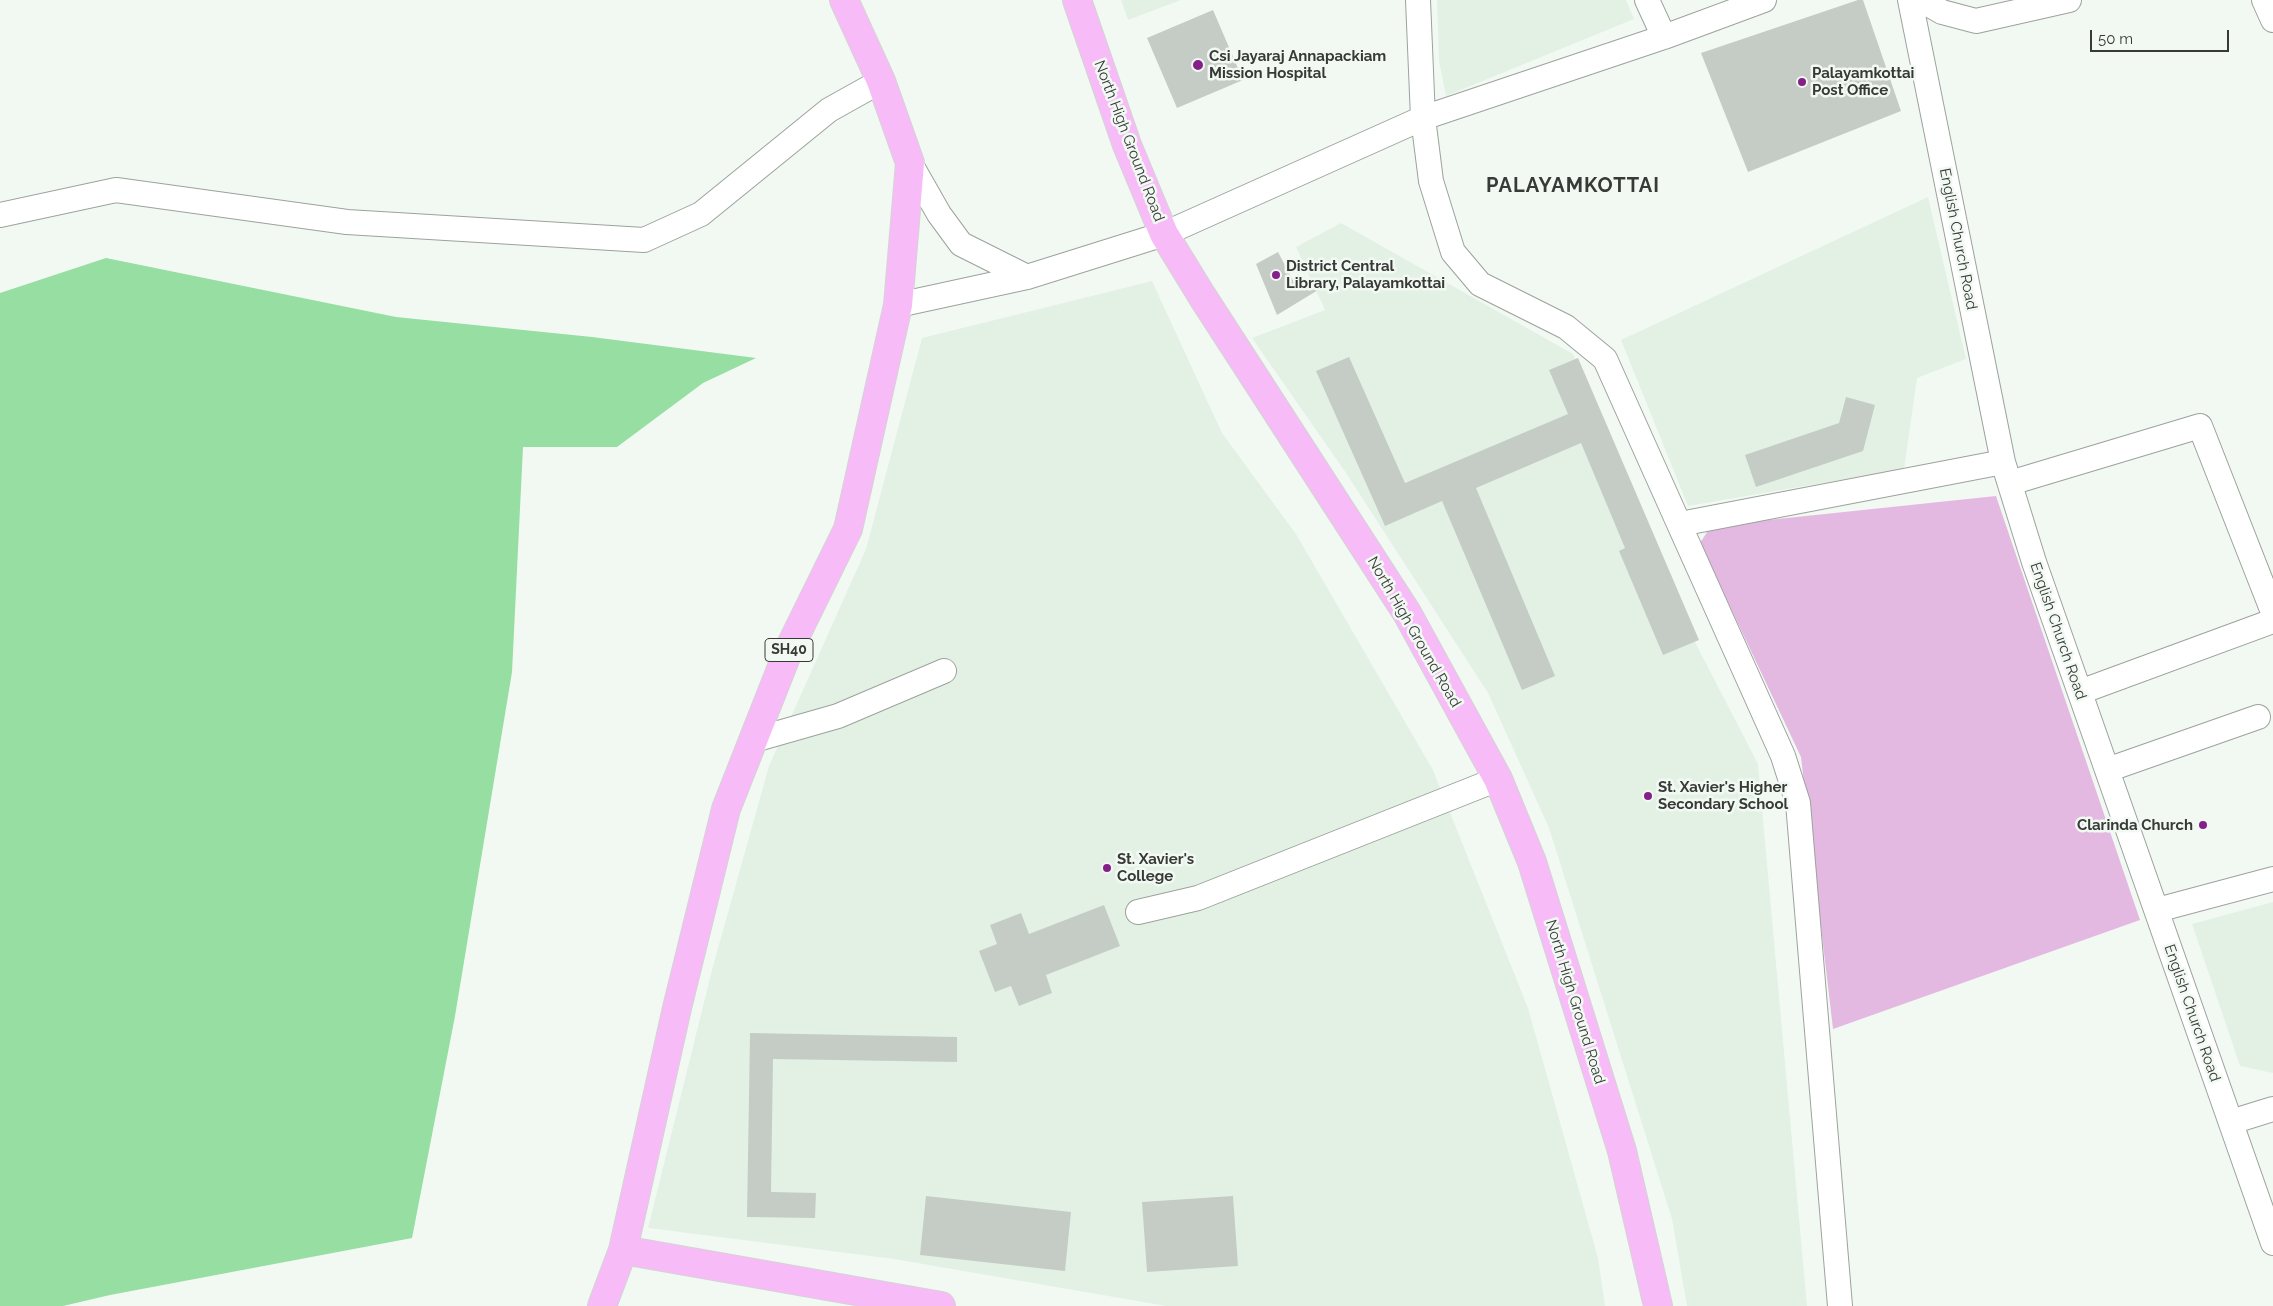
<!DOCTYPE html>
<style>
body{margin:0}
#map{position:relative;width:2273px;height:1306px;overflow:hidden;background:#f2f9f3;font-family:Raleway,sans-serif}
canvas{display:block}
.scale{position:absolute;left:2090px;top:30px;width:139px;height:22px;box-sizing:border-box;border:2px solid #373a37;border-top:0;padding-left:6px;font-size:15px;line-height:18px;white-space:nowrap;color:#373a37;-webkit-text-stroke:4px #f2f9f3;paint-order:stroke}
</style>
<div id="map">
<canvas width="2273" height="1306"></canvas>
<div class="scale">50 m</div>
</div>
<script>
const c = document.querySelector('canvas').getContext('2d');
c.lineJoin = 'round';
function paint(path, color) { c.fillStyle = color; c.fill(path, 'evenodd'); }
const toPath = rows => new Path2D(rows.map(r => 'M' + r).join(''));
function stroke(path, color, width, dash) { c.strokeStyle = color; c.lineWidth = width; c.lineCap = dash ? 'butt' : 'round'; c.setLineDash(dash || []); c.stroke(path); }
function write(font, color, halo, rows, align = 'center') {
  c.font = font + ' Raleway,sans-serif'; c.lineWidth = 5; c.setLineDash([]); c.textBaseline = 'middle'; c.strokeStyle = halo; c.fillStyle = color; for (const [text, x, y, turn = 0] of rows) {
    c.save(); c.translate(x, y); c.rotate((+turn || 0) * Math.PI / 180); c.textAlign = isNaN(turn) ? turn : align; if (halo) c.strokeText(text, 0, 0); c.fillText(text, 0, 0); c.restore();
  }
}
paint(toPath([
 [1121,0,1181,0,1128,20],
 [1437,0,1626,0,1634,19,1446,96,1439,61],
 [1928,197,1966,359,1917,378,1904,469,1688,506,1621,340],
 [1341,223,1573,354,1696,644,1758,764,1807,1306,1687,1306,1672,1219,1549,828,1488,693,1346,473,1252,338,1325,310,1296,247],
 [1152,281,1222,433,1296,534,1433,770,1528,1008,1598,1258,1605,1306,1166,1306,894,1259,648,1228,713,966,769,766,866,549,922,338],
 [2273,902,2273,1073,2240,1066,2192,924]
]), '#e3f1e5');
paint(toPath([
 [1996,496,2140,920,1833,1029,1801,757,1700,543,1711,526]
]), '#e3b9e2');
paint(toPath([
 [106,258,396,317,592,337,756,358,703,383,617,447,523,447,512,672,455,1016,412,1238,110,1295,63,1306,0,1306,0,293]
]), '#96dea2');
paint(toPath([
 [1858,0,1863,0,1901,111,1748,172,1701,53],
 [1213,10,1243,80,1177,108,1147,38],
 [1278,252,1297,288,1327,282,1328,284,1277,315,1256,264],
 [1349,357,1405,483,1568,414,1549,370,1578,358,1699,640,1663,655,1619,551,1625,548,1581,443,1476,488,1555,676,1522,690,1442,501,1385,526,1316,371],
 [1846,397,1875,405,1863,451,1756,487,1745,455,1839,423],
 [1104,905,1120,946,1046,975,1052,993,1019,1006,1011,986,995,992,979,951,997,944,990,925,1021,913,1029,934],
 [750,1033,957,1037,957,1062,773,1059,771,1192,816,1193,815,1218,747,1217],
 [926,1196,1071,1212,1065,1271,920,1255],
 [1233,1196,1238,1266,1147,1272,1142,1202]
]), '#c5ccc6');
const minor = toPath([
 [1418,0,1423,118,1431,181,1453,252,1480,284,1566,327,1605,359,1783,756,1798,803,1840,1306],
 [1647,0,1664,37],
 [1910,0,2003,462,2034,562,2273,1243],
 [1921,0,1942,12,1976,21,2069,0],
 [2264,0,2273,20],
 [910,163,939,214,961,244,1027,277],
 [0,215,116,190,347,222,644,240,701,214,829,110,881,81],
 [898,305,1027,277,1164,234,1423,118,1664,37,1764,0],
 [2010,483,2200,426,2273,612],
 [1680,524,2003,462],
 [2080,692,2273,621],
 [754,740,838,716,944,671],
 [2107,770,2258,717],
 [2157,910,2273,879],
 [1138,912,1198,898,1498,779],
 [2231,1122,2273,1109]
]);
const major = toPath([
 [1077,0,1127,145,1164,234,1202,296,1407,613,1498,779,1532,862,1622,1151,1658,1306],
 [623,1250,941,1306],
 [602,1306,623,1250,677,1008,726,809,789,649,848,529,898,305,910,163,881,81,844,0]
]);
stroke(minor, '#9ca29c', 26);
stroke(major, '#d3d4d3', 30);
stroke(minor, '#fff', 24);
stroke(major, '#f7bcf7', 28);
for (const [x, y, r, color] of [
 [1198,65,6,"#852088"],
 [1802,82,5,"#852088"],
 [1276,275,5,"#852088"],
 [1648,796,5,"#852088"],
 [2203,825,5,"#852088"],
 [1107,868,5,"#852088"]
]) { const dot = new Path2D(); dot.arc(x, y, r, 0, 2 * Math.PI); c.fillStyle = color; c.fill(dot); stroke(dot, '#f2f9f3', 2); }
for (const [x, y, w] of [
 [789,650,48]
]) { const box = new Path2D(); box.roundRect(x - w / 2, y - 11.5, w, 23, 4); c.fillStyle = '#f2f9f3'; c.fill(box); stroke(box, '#373a37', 1); }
write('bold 14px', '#373a37', null, [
 ["SH40",789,650]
]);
write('bold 15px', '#373a37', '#f2f9f3', [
 ["Csi Jayaraj Annapackiam",1209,56],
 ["Mission Hospital",1209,73],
 ["Palayamkottai",1812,73],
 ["Post Office",1812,90],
 ["District Central",1286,266],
 ["Library, Palayamkottai",1286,283],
 ["St. Xavier's Higher",1658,787],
 ["Secondary School",1658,804],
 ["Clarinda Church",2193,825,"right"],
 ["St. Xavier's",1117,859],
 ["College",1117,876]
], 'left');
write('15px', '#373a37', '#f2f9f3', [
 ["North High Ground Road",1129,141,69],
 ["English Church Road",1958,239,79],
 ["English Church Road",2058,631,71],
 ["North High Ground Road",1414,632,60],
 ["North High Ground Road",1575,1002,73],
 ["English Church Road",2192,1013,71]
]);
c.letterSpacing = '1px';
write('bold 20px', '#373a37', '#f2f9f3', [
 ["PALAYAMKOTTAI",1573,186]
]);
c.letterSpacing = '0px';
</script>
